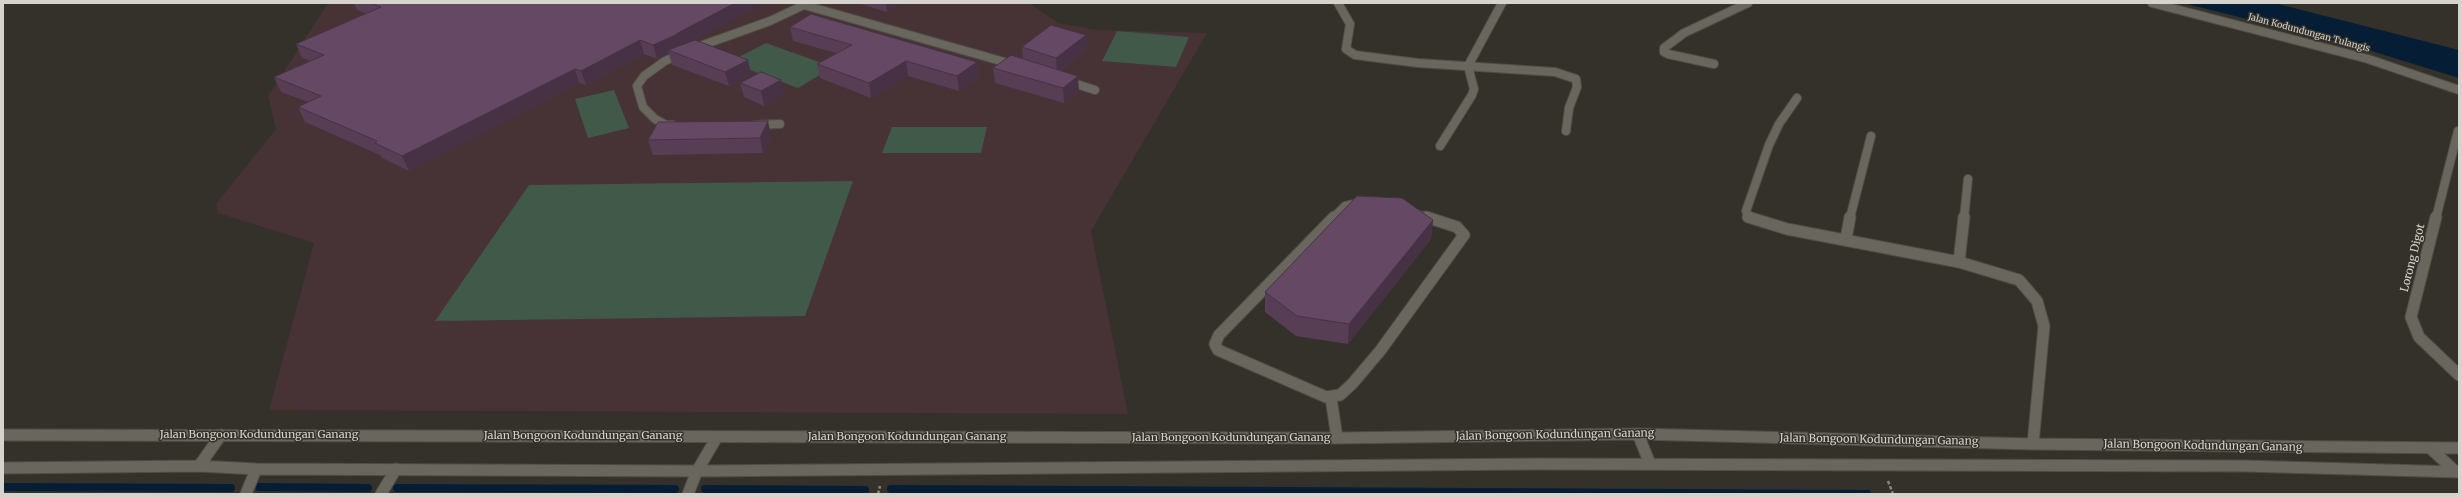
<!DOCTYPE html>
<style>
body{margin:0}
#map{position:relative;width:2462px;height:497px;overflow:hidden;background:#333129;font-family:Merriweather,serif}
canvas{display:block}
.frame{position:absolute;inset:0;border:4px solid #d5d3ce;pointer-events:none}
</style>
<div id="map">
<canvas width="2462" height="497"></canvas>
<div class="frame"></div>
</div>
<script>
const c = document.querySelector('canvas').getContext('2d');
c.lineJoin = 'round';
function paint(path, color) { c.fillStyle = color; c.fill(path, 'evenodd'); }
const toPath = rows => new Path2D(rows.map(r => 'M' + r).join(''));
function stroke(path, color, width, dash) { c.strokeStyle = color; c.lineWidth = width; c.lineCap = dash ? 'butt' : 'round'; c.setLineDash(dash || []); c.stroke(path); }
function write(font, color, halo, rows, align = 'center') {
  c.font = font + ' Merriweather,serif'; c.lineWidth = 3; c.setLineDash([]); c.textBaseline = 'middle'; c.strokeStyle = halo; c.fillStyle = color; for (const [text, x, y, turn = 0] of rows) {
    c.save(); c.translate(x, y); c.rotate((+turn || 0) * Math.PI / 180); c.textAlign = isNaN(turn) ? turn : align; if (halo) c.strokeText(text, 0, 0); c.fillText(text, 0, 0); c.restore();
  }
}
paint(toPath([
 [328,3,1029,3,1058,23,1098,30,1207,33,1091,231,1128,414,269,410,314,243,218,213,216,204,276,129,268,96]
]), '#473236');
paint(toPath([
 [1117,31,1189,37,1176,67,1102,61],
 [766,43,833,67,798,88,729,62],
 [614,90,629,128,588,138,575,99],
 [892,127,987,127,981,153,882,153],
 [853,181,805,316,435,321,529,185]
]), '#405949');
paint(toPath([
 [2183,3,2274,3,2459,50,2459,78,2355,46]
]), '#051e36');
stroke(toPath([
 [3,487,231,488],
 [259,487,368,488],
 [397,488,675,489],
 [705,489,865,490],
 [891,489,1867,494]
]), '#051e36', 8);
const minorFar1 = toPath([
 [807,3,804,5,1015,65],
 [1338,3,1350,24,1346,49,1355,55,1418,63,1555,72,1576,79,1577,87,1569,108,1566,131],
 [2152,3,2368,59,2459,90],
 [1714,64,1668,54,1664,52,1664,48,1684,33,1748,3],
 [1067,81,1095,90],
 [673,125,666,125,655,119,643,107,637,86,644,76,665,61,689,50,770,21,804,5],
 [755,125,780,124],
 [1440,146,1472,95,1474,89,1468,66,1502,3],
 [1333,218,1345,206,1362,202,1381,203,1429,218],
 [1750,218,1746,211,1769,145,1779,124,1797,98],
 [1850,218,1871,136],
 [1964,218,1968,179],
 [2436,218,2458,131]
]);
const minor = toPath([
 [1334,217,1219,335,1215,344,1218,350,1326,397,1340,395,1352,384,1380,351,1464,235,1457,227,1426,217],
 [1748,217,1787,229,1959,262,2019,280,2037,301,2044,326,2033,444],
 [2436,217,2411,317,2419,337,2459,375],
 [1846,239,1850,217],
 [1959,262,1964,217],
 [1331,398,1337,438],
 [1638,434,1650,464],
 [3,435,1337,438,1638,434,2033,444,2459,448],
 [2430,448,2456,472],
 [199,466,221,435],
 [3,468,199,466,256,469,697,471,1536,464,2244,466,2459,472],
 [246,494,256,469],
 [381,494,396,469],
 [688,494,697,471,717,437]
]);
stroke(minorFar1, '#4f4d46', 10);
stroke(minor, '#4f4d46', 13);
stroke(toPath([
 [1888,481,1893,494],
 [878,494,880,486]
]), '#888680', 2.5, [3.5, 2]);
stroke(minorFar1, '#69675d', 8);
stroke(minor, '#69675d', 11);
paint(toPath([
 [354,3,764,3,690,42,751,74,729,86,672,65,669,54,657,59,644,54,586,85,579,83,409,171,382,158,380,155,305,122,298,107,308,102,281,92,274,77,310,61,302,58,296,44,366,13,357,10],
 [857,3,902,3,887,12],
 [790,27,977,62,979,76,959,91,908,76,871,98,820,78,817,64,836,53,793,41],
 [1086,35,1087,48,1059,71,1079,91,1064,103,995,83,993,68,1023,59,1022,47],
 [740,83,784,94,764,106,744,97],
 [771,136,763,153,653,155,648,140],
 [1433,220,1431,239,1348,344,1296,336,1265,312,1265,292]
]), '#573e55');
paint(toPath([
 [735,3,764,3,682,47,668,50,669,54,657,59,653,45],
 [886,3,902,3,887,12],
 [1086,35,1087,48,1057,72,1056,58],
 [640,40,644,54,586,85,581,71],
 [748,60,751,74,729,86,725,72],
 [906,61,908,76,871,98,869,83],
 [977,62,979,76,959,91,957,76],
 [575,69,579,83,409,171,402,156],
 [1078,76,1079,91,1064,103,1063,88],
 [781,80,784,94,764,106,761,91],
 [768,121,771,136,763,153,760,138],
 [1433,220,1431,239,1348,344,1349,324]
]), '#473245');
const building = toPath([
 [369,3,735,3,676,34,678,34,653,45,640,40,581,71,575,69,402,156,375,143,377,141,298,107,321,96,274,77,324,55,296,44,381,7,369,3],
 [811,14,977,62,957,76,906,61,869,83,817,64,852,45,790,27,811,14],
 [1051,25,1086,35,1056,58,1022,47,1051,25],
 [695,40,748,60,725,72,668,50,695,40],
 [1011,55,1078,76,1063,88,993,68,1011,55],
 [761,72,781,80,761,91,740,83,761,72],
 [768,121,760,138,648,140,658,122,768,121],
 [1357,196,1402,198,1433,220,1349,324,1297,316,1265,292,1357,196]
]);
paint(building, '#654863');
stroke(building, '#473245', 1);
write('9px', '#d5d3ce', '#333129', [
 ["Jalan Kodundungan Tulangis",2309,33,15]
]);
write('11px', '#d5d3ce', '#333129', [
 ["Lorong Digot",2413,258,-76],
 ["Jalan Bongoon Kodundungan Ganang",259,435],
 ["Jalan Bongoon Kodundungan Ganang",1555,435,-1],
 ["Jalan Bongoon Kodundungan Ganang",583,436],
 ["Jalan Bongoon Kodundungan Ganang",907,437],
 ["Jalan Bongoon Kodundungan Ganang",1231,438],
 ["Jalan Bongoon Kodundungan Ganang",1879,440,1],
 ["Jalan Bongoon Kodundungan Ganang",2203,446,1]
]);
</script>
